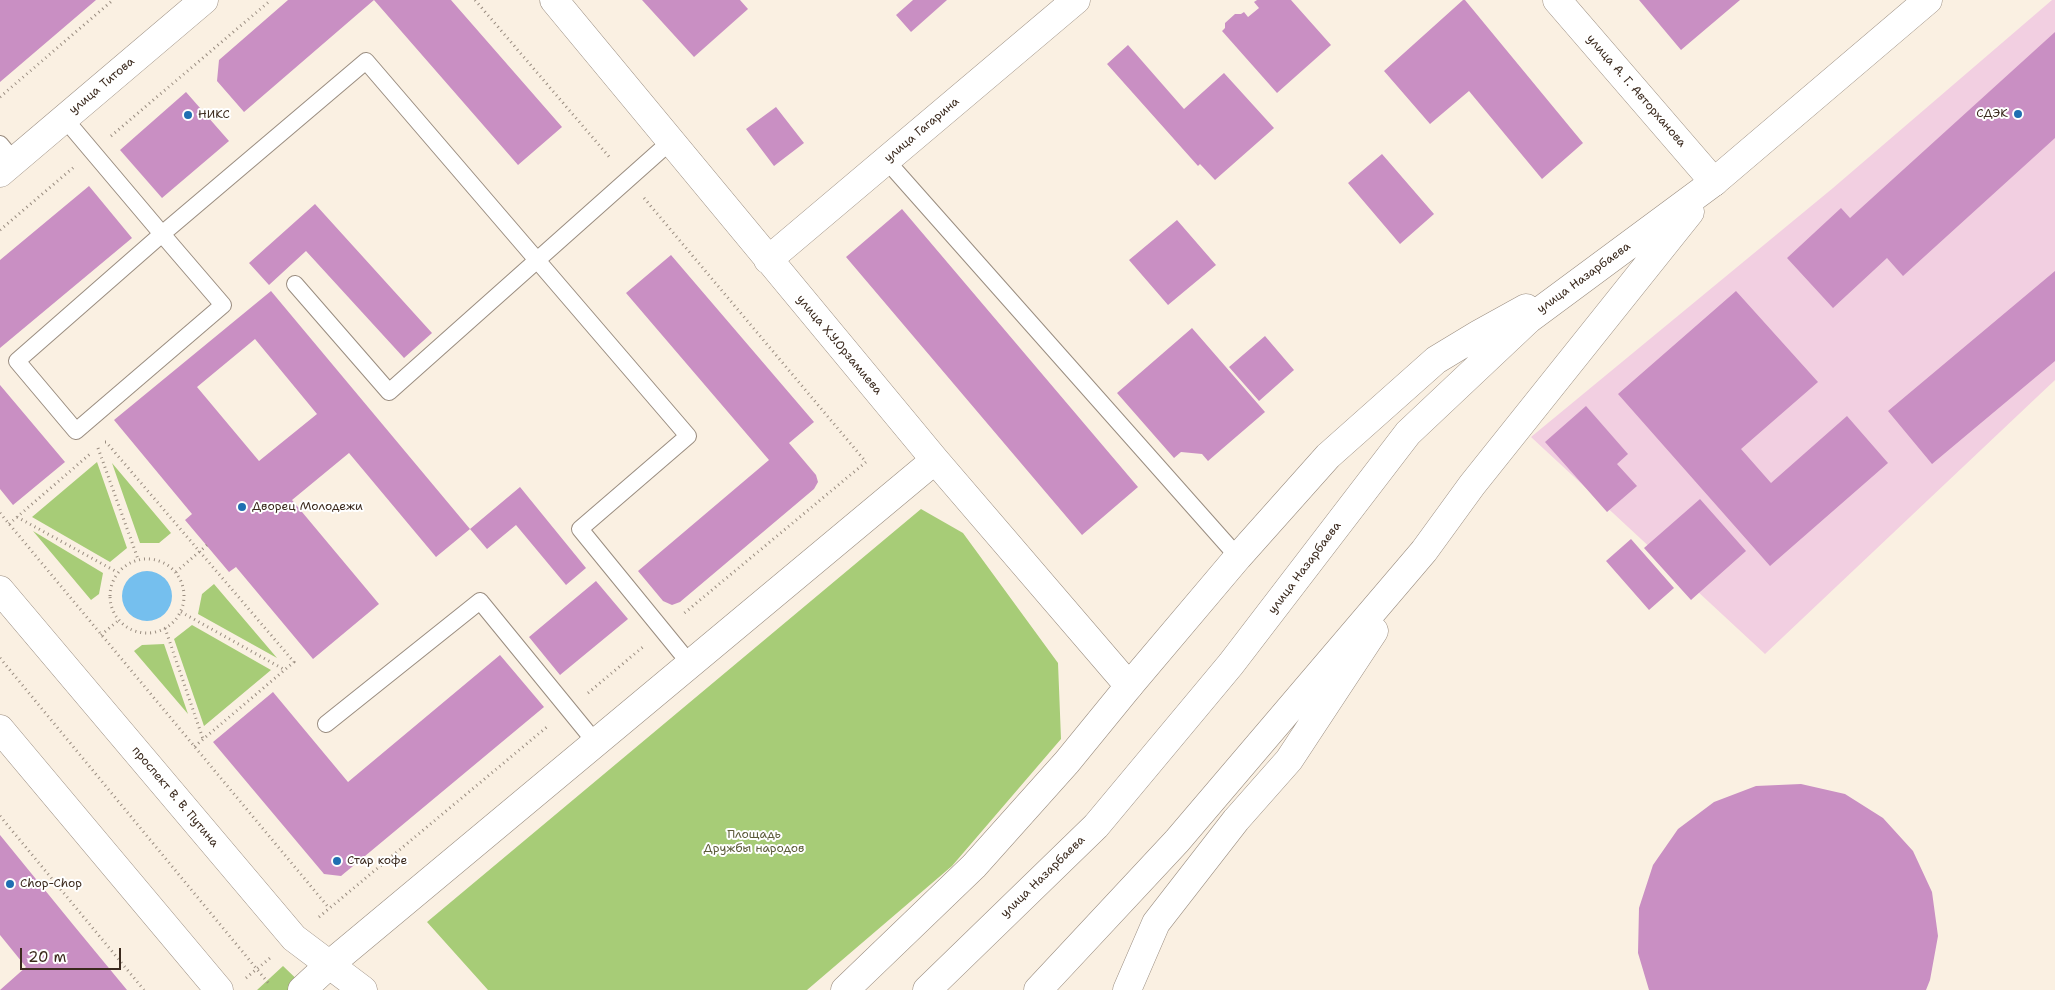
<!DOCTYPE html>
<meta charset="utf-8">
<style>
body{margin:0}
#map{position:relative;width:2055px;height:990px;overflow:hidden;background:#faf0e2;font-family:"Shantell Sans",sans-serif}
canvas{display:block}
.scale{position:absolute;left:20px;top:948px;width:101px;height:22px;box-sizing:border-box;border:2px solid #3b2a1e;border-top:0;padding-left:6px;font-size:15px;line-height:18px;white-space:nowrap;color:#3b2a1e;-webkit-text-stroke:4px #fff;paint-order:stroke}
</style>
<div id="map">
<canvas width="2055" height="990"></canvas>
<div class="scale">20 m</div>
</div>
<script>
const c = document.querySelector('canvas').getContext('2d');
c.lineJoin = 'round';
function paint(path, color) { c.fillStyle = color; c.fill(path, 'evenodd'); }
const toPath = rows => new Path2D(rows.map(r => 'M' + r).join(''));
function stroke(path, color, width, dash) { c.strokeStyle = color; c.lineWidth = width; c.lineCap = dash ? 'butt' : 'round'; c.setLineDash(dash || []); c.stroke(path); }
function write(font, color, halo, rows, align = 'center') {
  c.font = font + ' "Shantell Sans",sans-serif'; c.lineWidth = 4; c.setLineDash([]); c.textBaseline = 'middle'; c.strokeStyle = halo; c.fillStyle = color; for (const [text, x, y, turn = 0] of rows) {
    c.save(); c.translate(x, y); c.rotate((+turn || 0) * Math.PI / 180); c.textAlign = isNaN(turn) ? turn : align; if (halo) c.strokeText(text, 0, 0); c.fillText(text, 0, 0); c.restore();
  }
}
paint(toPath([
 [2052,0,2055,0,2055,380,1765,654,1531,437,1833,188]
]), '#f2cfe1');
paint(toPath([
 [97,462,127,548,110,562,32,517],
 [112,463,171,533,159,543,140,543],
 [921,509,963,533,1058,663,1061,739,952,866,807,990,488,990,427,922],
 [33,531,103,573,99,594,91,600],
 [214,584,277,658,198,614,202,594],
 [192,625,271,670,204,726,174,639],
 [164,644,188,714,134,651,142,645],
 [283,966,308,990,257,990]
]), '#a7cc77');
paint(toPath([
 '122 596a25 25 0 1 1 50 0a25 25 0 1 1-50 0Z'
]), '#75bfee');
paint(toPath([
 [0,0,96,0,0,82],
 [288,0,374,0,244,112,217,81,219,60],
 [374,0,451,0,562,127,518,165],
 [642,0,740,0,748,9,694,57],
 [913,0,947,0,911,32,896,15],
 [1257,0,1291,0,1331,45,1277,93,1222,31,1225,28,1225,23,1235,14,1241,14,1244,12,1248,17,1259,8,1254,2],
 [1463,0,1465,0,1583,143,1542,179,1469,91,1430,124,1384,71],
 [1639,0,1740,0,1681,50],
 [2055,32,2055,138,1903,276,1887,258,1833,308,1787,258,1841,208,1850,218],
 [1128,45,1184,109,1224,73,1274,128,1215,180,1200,164,1198,166,1107,64],
 [186,92,229,141,162,198,120,150],
 [776,107,804,143,774,166,746,129],
 [1382,154,1434,214,1400,244,1348,183],
 [89,186,132,238,0,348,0,260],
 [315,204,432,333,404,358,306,251,269,285,249,263],
 [902,209,1138,487,1082,535,846,257],
 [1177,220,1216,265,1168,305,1129,260],
 [671,255,814,422,789,443,816,475,818,482,814,489,680,602,672,605,663,601,638,571,769,460,626,293],
 [2055,271,2055,361,1932,464,1888,411],
 [271,291,470,529,436,557,349,453,292,500,379,604,313,659,236,567,229,572,185,520,192,514,114,420],
 [255,339,317,414,259,461,197,387],
 [1736,291,1818,382,1741,449,1771,483,1847,416,1888,463,1770,566,1618,394],
 [1192,328,1265,412,1208,461,1202,454,1181,452,1174,458,1117,393],
 [1265,336,1294,370,1259,401,1229,367],
 [0,385,65,462,13,505,0,489],
 [1586,406,1628,454,1617,464,1637,486,1607,512,1545,442],
 [520,487,586,568,566,585,516,525,487,549,470,529],
 [1700,499,1746,551,1691,600,1644,548],
 [1631,539,1674,588,1649,610,1606,561],
 [596,581,628,619,560,675,529,637],
 [500,655,544,707,341,876,324,874,213,742,273,692,348,782],
 [1801,784,1845,794,1883,818,1913,851,1932,892,1938,936,1930,980,1926,990,1649,990,1638,953,1639,908,1653,865,1678,829,1714,802,1756,786],
 [0,835,75,927,127,990,0,990,26,967,0,935]
]), '#c98fc3');
const service = toPath([
 [64,118,162,234,223,305,76,431,17,361,162,234,366,61,688,436,580,529,691,665],
 [0,144,14,161],
 [886,160,1238,557],
 [295,284,389,392,671,141],
 [326,724,480,601,596,743]
]);
const minor = toPath([
 [554,0,935,460,1129,686],
 [0,173,204,0],
 [768,260,1076,0],
 [302,990,329,965,935,460]
]);
const tertiary = toPath([
 [1557,0,1714,182]
]);
const secondary = toPath([
 [1714,182,1928,0]
]);
const primary = toPath([
 [0,590,294,938,363,990],
 [0,729,219,990],
 [845,990,974,866,1067,762,1129,686,1238,557,1328,456,1436,360,1479,334,1526,308],
 [927,990,1096,826,1231,664,1408,433,1529,319,1714,182],
 [1038,990,1177,841,1424,551,1472,485,1690,212],
 [1127,990,1156,923,1236,820,1289,760,1374,631]
]);
stroke(service, '#9a8d80', 18);
stroke(minor, '#9a8d80', 29);
stroke(tertiary, '#9a8d80', 29);
stroke(secondary, '#9a8d80', 29);
stroke(primary, '#9a8d80', 29);
stroke(toPath([
 [475,0,611,159],
 [0,97,113,0],
 [111,136,271,0],
 [644,198,866,462,682,615],
 [0,230,74,167],
 [105,442,106,442,294,662,194,747],
 [98,448,138,559],
 [0,513,329,908],
 [17,517,117,572],
 [9,524,90,454],
 '110 596a37 37 0 1 1 74 0a37 37 0 1 1-74 0Z',
 [176,572,207,545],
 [181,612,285,670],
 [165,628,203,739],
 [101,635,119,620],
 [0,658,270,985],
 [588,693,644,646],
 [0,816,144,990],
 [319,917,548,726],
 [246,978,270,958]
]), '#9a8d80', 3, [1, 4]);
stroke(service, '#fff', 16);
stroke(minor, '#fff', 28);
stroke(tertiary, '#fff', 28);
stroke(secondary, '#fff', 28);
stroke(primary, '#fff', 28);
for (const [x, y, r, color] of [
 [2018,114,5,"#1f6fb2"],
 [188,115,5,"#1f6fb2"],
 [242,507,5,"#1f6fb2"],
 [337,861,5,"#1f6fb2"],
 [10,884,5,"#1f6fb2"]
]) { const dot = new Path2D(); dot.arc(x, y, r, 0, 2 * Math.PI); c.fillStyle = color; c.fill(dot); stroke(dot, '#fff', 2); }
write('12px', '#3b2a1e', '#fff', [
 ["улица Титова",102,86,-40],
 ["улица А. Г. Авторханова",1636,91,49],
 ["улица Гагарина",922,130,-40],
 ["улица Назарбаева",1584,278,-36],
 ["улица Х.У.Орзамиева",839,345,50],
 ["улица Назарбаева",1305,568,-53],
 ["проспект В. В. Путина",175,797,50],
 ["улица Назарбаева",1043,877,-44]
]);
write('12px', '#3b2a1e', '#fff', [
 ["СДЭК",2008,114,"right"],
 ["НИКС",198,115],
 ["Дворец Молодежи",252,507],
 ["Стар кофе",347,861],
 ["Chop-Chop",20,884]
], 'left');
write('12px', '#5b5b39', '#fff', [
 ["Площадь",754,835],
 ["Дружбы народов",754,849]
]);
</script>
